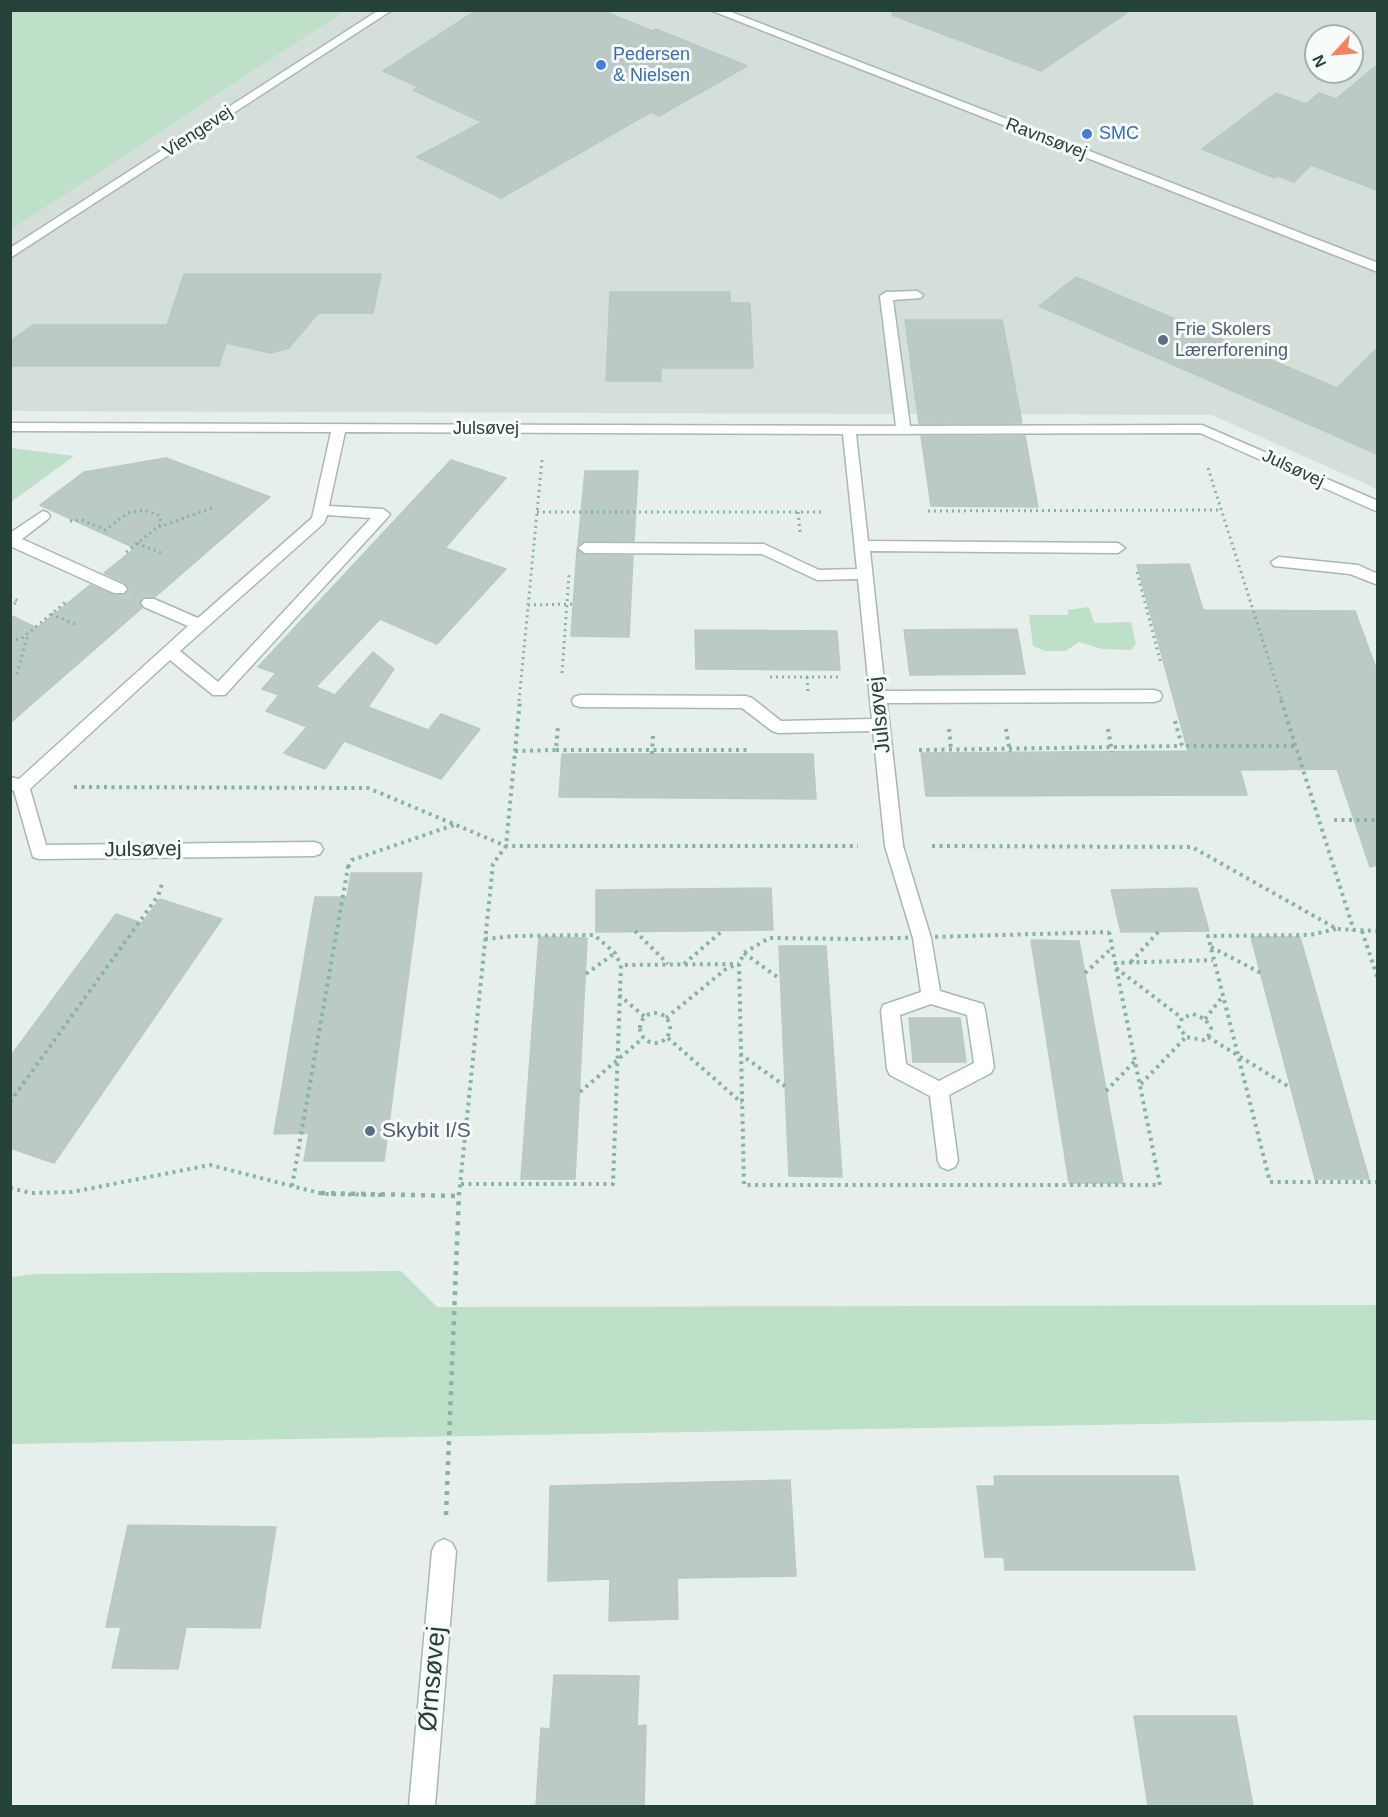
<!DOCTYPE html>
<meta charset="utf-8">
<style>
body{margin:0}
#map{position:relative;width:1388px;height:1817px;overflow:hidden;background:#e6efeb;font-family:Arial,sans-serif}
canvas{display:block}
.frame{position:absolute;inset:0;border:12px solid #24423a;pointer-events:none}
.north{position:absolute;left:1304px;top:24px;width:60px;height:60px;box-sizing:border-box;background:#f7fbf9;border:2px solid #a3b1ad;border-radius:50%;rotate:244deg;font-size:16px;font-weight:700;line-height:24px;text-align:center;color:#24423a}
.north::after{content:'';display:block;margin:auto;width:21px;height:27px;background:#f4845f;clip-path:polygon(50% 0,100% 100%,50% 72%,0 100%)}
</style>
<div id="map">
<canvas width="1388" height="1817"></canvas>
<div class="frame"></div>
<div class="north">N</div>
</div>
<script>
const c = document.querySelector('canvas').getContext('2d');
c.lineJoin = 'round';
function paint(path, color) { c.fillStyle = color; c.fill(path, 'evenodd'); }
const toPath = rows => new Path2D(rows.map(r => 'M' + r).join(''));
function stroke(path, color, width, dash) { c.strokeStyle = color; c.lineWidth = width; c.lineCap = dash ? 'butt' : 'round'; c.setLineDash(dash || []); c.stroke(path); }
function write(font, color, halo, rows, align = 'center') {
  c.font = font + ' Arial,sans-serif'; c.lineWidth = 6; c.setLineDash([]); c.textBaseline = 'middle'; c.strokeStyle = halo; c.fillStyle = color; for (const [text, x, y, turn = 0] of rows) {
    c.save(); c.translate(x, y); c.rotate((+turn || 0) * Math.PI / 180); c.textAlign = isNaN(turn) ? turn : align; if (halo) c.strokeText(text, 0, 0); c.fillText(text, 0, 0); c.restore();
  }
}
paint(toPath([
 [345,11,1377,11,1377,489,1212,415,11,411,11,230],
 [1316,36,1352,36,1352,72,1316,72]
]), '#d4dfda');
paint(toPath([
 [11,10,345,10,345,11,11,230],
 [11,448,74,456,11,502],
 [1089,607,1094,623,1131,622,1136,644,1131,650,1102,649,1079,642,1066,651,1045,651,1033,646,1029,615,1068,615,1068,610],
 [401,1271,437,1307,1377,1305,1377,1420,11,1444,11,1277,35,1274]
]), '#bfe0c8');
const building = toPath([
 [477,10,601,10,652,31,656,29,747,66,659,116,651,112,501,198,417,157,482,122,413,90,419,87,383,71,477,10],
 [893,10,1131,10,1041,71,892,15,893,10],
 [1377,65,1377,190,1311,165,1294,182,1278,176,1275,178,1202,149,1276,93,1306,104,1319,93,1336,99,1377,65],
 [184,274,381,274,373,313,318,313,289,348,271,353,226,343,219,366,10,366,10,341,33,325,167,325,184,274],
 [1076,277,1337,388,1377,348,1377,454,1039,306,1076,277],
 [610,292,730,292,730,303,750,303,753,368,661,368,661,381,606,381,610,292],
 [905,320,1002,320,1022,423,919,424,905,320],
 [921,436,1025,436,1038,507,931,506,921,436],
 [166,458,270,497,155,597,142,598,139,603,142,608,10,723,10,615,37,628,90,585,114,595,124,595,129,589,125,583,104,573,135,548,40,505,84,472,166,458],
 [451,460,506,478,445,548,506,569,437,644,380,619,316,687,335,695,373,652,394,669,368,707,428,730,441,714,480,729,441,779,344,741,325,769,284,753,307,727,266,711,279,695,262,689,276,673,258,667,451,460],
 [585,471,638,471,634,541,585,541,578,545,585,471],
 [577,550,585,555,633,556,629,637,571,636,577,550],
 [1189,564,1203,610,1355,611,1377,671,1377,865,1370,867,1337,769,1240,770,1247,795,926,796,921,753,1188,751,1137,565,1189,564],
 [1017,629,1025,674,910,675,904,630,1017,629],
 [695,630,837,631,840,670,696,669,695,630],
 [562,754,813,754,816,799,559,797,562,754],
 [351,873,422,873,384,1161,304,1161,309,1133,274,1134,315,897,347,897,351,873],
 [771,888,773,930,596,932,596,890,771,888],
 [1197,888,1209,931,1121,932,1111,890,1197,888],
 [160,899,222,919,54,1163,10,1148,10,1057,116,914,142,923,160,899],
 [539,937,587,938,575,1179,521,1179,539,937],
 [1251,937,1300,937,1369,1179,1315,1179,1251,937],
 [1031,940,1079,941,1123,1183,1069,1183,1031,940],
 [779,946,826,946,842,1177,789,1176,779,946],
 [909,1018,960,1018,966,1062,913,1062,909,1018],
 [994,1476,1178,1476,1195,1570,1005,1570,1004,1557,985,1557,977,1486,995,1486,994,1476],
 [790,1480,796,1576,677,1578,678,1619,609,1621,610,1579,548,1581,550,1486,790,1480],
 [128,1525,276,1527,260,1628,186,1627,178,1669,112,1668,121,1627,106,1627,128,1525],
 [554,1675,639,1676,637,1726,646,1725,644,1806,536,1806,541,1728,550,1729,554,1675],
 [1134,1716,1236,1716,1253,1806,1148,1806,1134,1716]
]);
paint(building, '#bbcac4');
stroke(building, '#b8c9c2', 1.5);
stroke(toPath([
 [119,589,149,603]
]), '#bfccc8', 14, [14, 8]);
const minor = toPath([
 [379,10,392,10,10,258,10,248,379,10],
 [710,10,726,10,1378,263,1378,272,710,10],
 [917,291,923,295,921,298,893,300,910,426,1202,425,1378,501,1378,512,1200,433,856,434,868,541,1118,543,1125,548,1118,553,870,551,885,691,1154,690,1160,692,1162,696,1160,700,1154,702,887,703,903,846,931,938,940,991,983,1004,985,1010,994,1067,991,1073,949,1095,958,1161,955,1167,948,1170,941,1167,938,1161,930,1096,890,1075,887,1069,881,1011,883,1005,921,992,913,938,885,846,873,731,778,733,772,731,742,708,580,707,574,705,572,701,574,697,580,695,746,696,752,698,781,721,872,719,858,579,817,580,762,554,585,553,578,548,585,543,764,544,819,570,857,569,843,434,345,432,329,506,383,509,390,514,388,517,225,695,213,695,170,660,30,789,46,845,314,842,320,844,323,849,320,854,314,856,39,859,33,857,14,791,10,789,10,777,19,779,188,626,144,607,141,603,144,599,154,599,198,618,312,518,331,432,10,431,10,423,896,426,880,296,886,292,917,291],
 [327,515,371,518,218,682,180,651,324,523,327,515],
 [931,1004,967,1015,974,1063,939,1081,906,1064,900,1015,931,1004],
 [43,511,48,513,50,516,48,519,22,539,124,585,127,589,124,593,114,593,10,546,10,533,43,511],
 [1279,557,1358,565,1378,574,1378,585,1350,574,1274,566,1271,562,1279,557],
 [444,1539,452,1543,456,1551,435,1806,409,1806,432,1551,436,1543,444,1539]
]);
stroke(minor, '#a8b8b2', 3);
stroke(toPath([
 [1208,468,1282,701],
 [928,511,1222,510],
 [537,512,824,512],
 [798,512,800,532],
 [70,521,82,520,105,530,128,513,144,510,160,516,161,524,124,554],
 [159,527,215,507],
 [137,543,161,553],
 [1137,572,1161,664],
 [10,597,18,601,10,607],
 [528,605,573,604],
 [51,614,77,625],
 [10,640,21,639,67,601],
 [562,673,569,575],
 [17,674,28,634],
 [770,677,841,677],
 [807,677,808,694],
 [519,701,542,460]
]), '#86b3a5', 3, [2, 4]);
stroke(toPath([
 [1281,700,1354,931],
 [1175,721,1182,746,1296,746],
 [949,729,951,749],
 [1006,729,1010,752],
 [1108,729,1112,752],
 [556,750,749,750],
 [919,750,1182,746],
 [515,751,556,750,558,725],
 [652,754,653,734],
 [74,787,368,788,506,846,858,846],
 [1334,820,1378,820],
 [932,846,1192,847,1337,929,1378,931],
 [348,867,352,860,454,825],
 [1336,929,1310,935,1208,936,1270,1182,1378,1182],
 [635,931,668,964],
 [1362,931,1378,979],
 [1109,932,1160,1185,744,1185,739,964,744,953,769,938,858,939,1109,932],
 [485,939,516,936,594,935,615,953,621,965],
 [1211,947,1261,973],
 [744,953,780,979],
 [1131,962,1159,931],
 [1114,963,1213,960],
 [684,964,722,931],
 [1116,968,1182,1018],
 [1085,973,1111,949],
 [586,974,615,953],
 [619,995,645,1017],
 '640 1028a15 15 0 1 1 30 0a15 15 0 1 1-30 0Z',
 [1193,1014,1205,1019,1211,1028,1208,1037,1204,1040,1186,1037,1179,1027,1182,1018,1193,1014],
 [666,1018,726,969,735,965],
 [1205,1019,1223,996],
 [1208,1037,1291,1088],
 [668,1038,742,1103],
 [740,1054,785,1086],
 [1141,1084,1186,1037],
 [1106,1091,1135,1061],
 [580,1092,643,1038],
 [10,1102,158,896,162,884],
 [461,1184,613,1184,621,965,739,964],
 [292,1186,348,867,345,867],
 [10,1188,31,1193,72,1192,210,1165,323,1194,383,1195],
 [459,1195,493,864,506,846,520,700]
]), '#86b3a5', 4, [3, 4.5]);
stroke(toPath([
 [321,1193,459,1196],
 [446,1515,459,1193]
]), '#86b3a5', 4.5, [4, 6]);
paint(minor, '#fff');
for (const [x, y, r, color] of [
 [601,65,6,"#3f7fe0"],
 [1087,134,6,"#3f7fe0"],
 [1163,340,6,"#5c6f8a"],
 [370,1131,6,"#5c6f8a"]
]) { const dot = new Path2D(); dot.arc(x, y, r, 0, 2 * Math.PI); c.fillStyle = color; c.fill(dot); stroke(dot, '#f7fbf9', 2); }
write('18px', '#366cbe', '#f7fbf9', [
 ["Pedersen",613,55],
 ["& Nielsen",613,76],
 ["SMC",1099,134]
], 'left');
write('18px', '#24423a', '#f7fbf9', [
 ["Viengevej",198,132,-33],
 ["Ravnsøvej",1046,139,21],
 ["Julsøvej",486,429],
 ["Julsøvej",1293,469,25]
]);
write('18px', '#4e5e75', '#f7fbf9', [
 ["Frie Skolers",1175,330],
 ["Lærerforening",1175,351]
], 'left');
write('21px', '#24423a', '#f7fbf9', [
 ["Julsøvej",880,715,-96],
 ["Julsøvej",143,850,-1]
]);
write('21px', '#4e5e75', '#f7fbf9', [
 ["Skybit I/S",382,1131]
], 'left');
write('26px', '#24423a', '#f7fbf9', [
 ["Ørnsøvej",433,1679,-85]
]);
</script>
